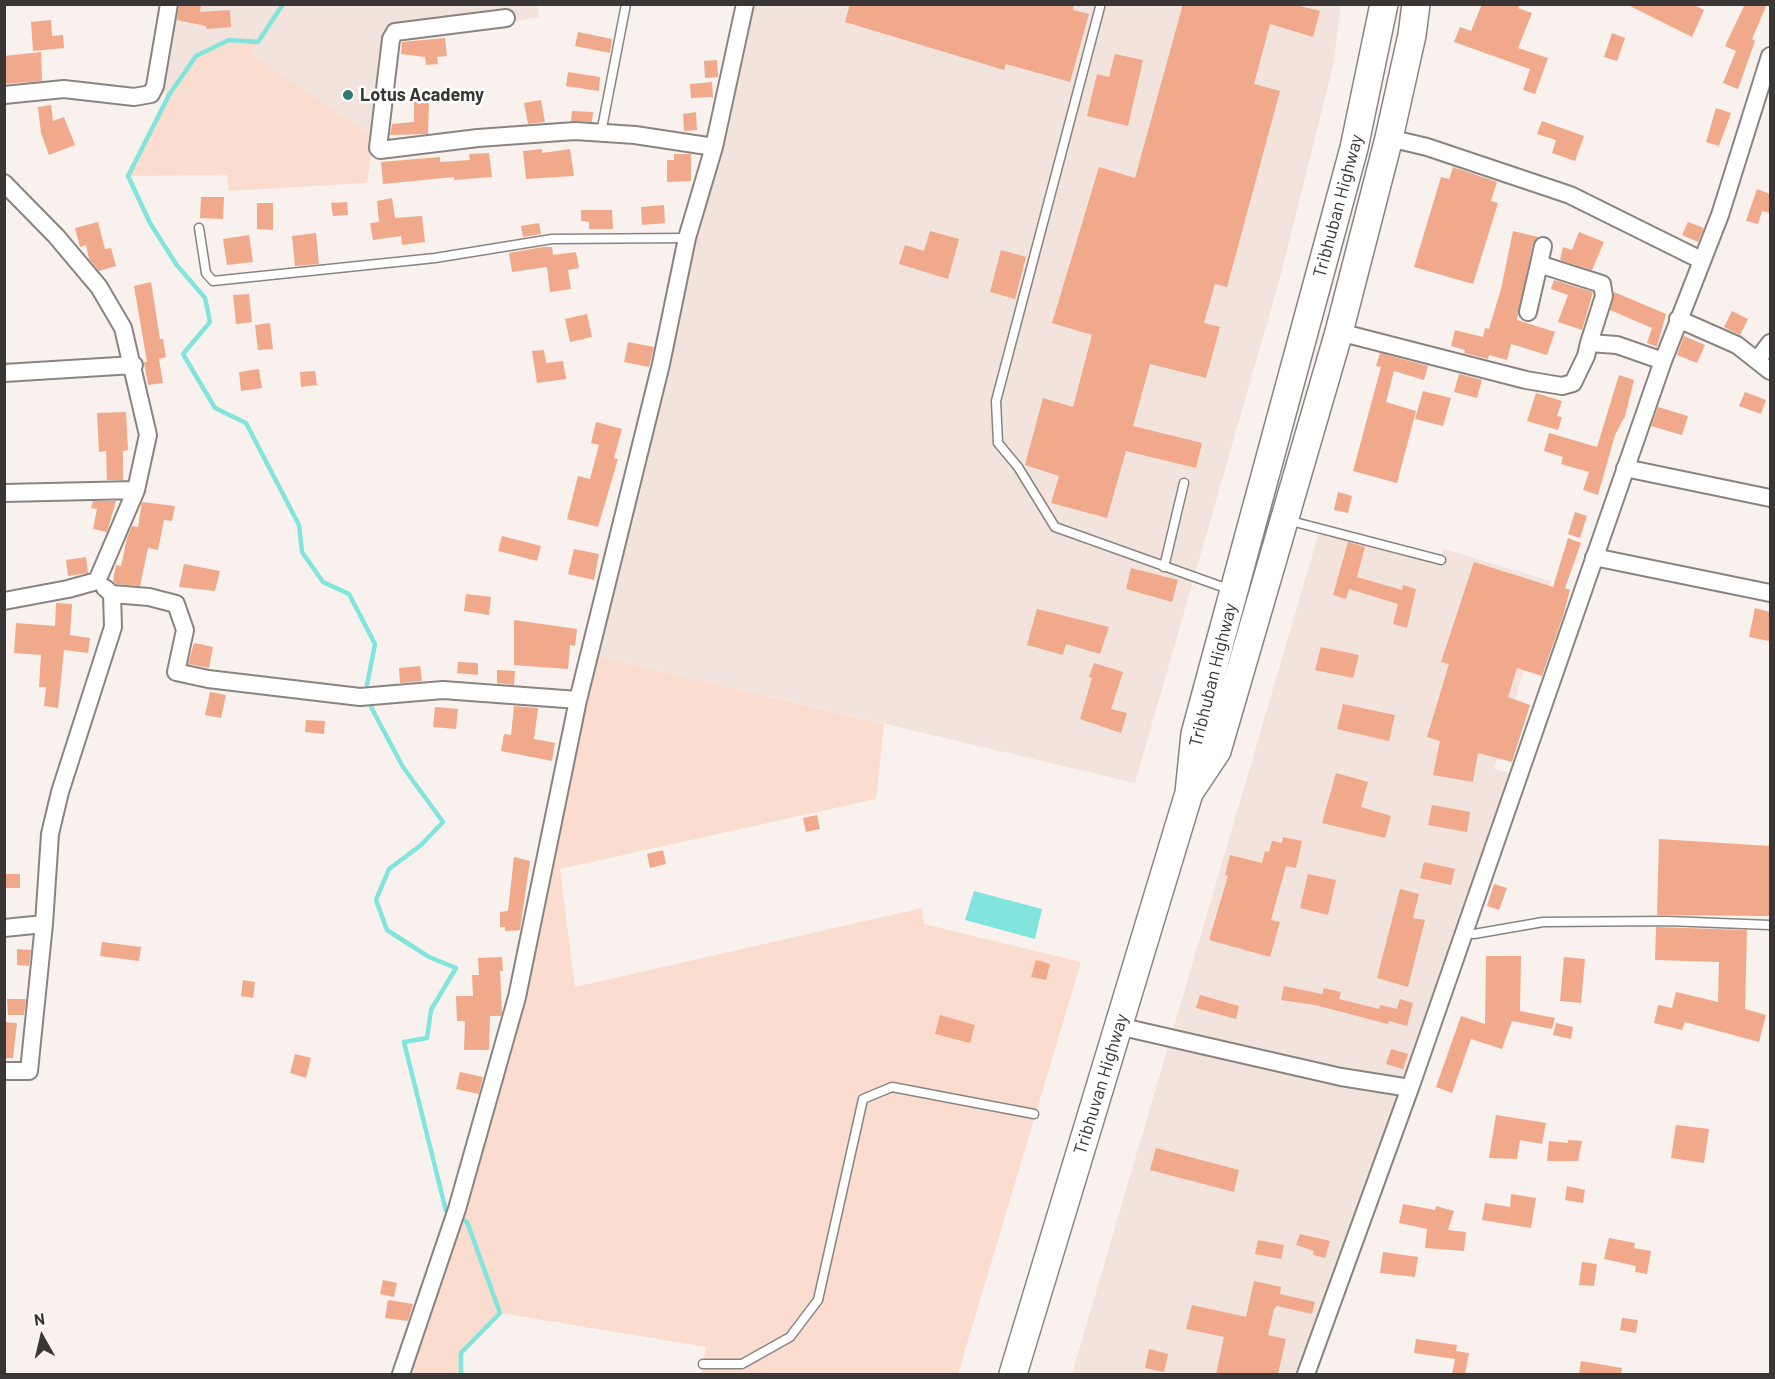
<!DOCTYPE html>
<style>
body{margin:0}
#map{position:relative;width:1775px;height:1379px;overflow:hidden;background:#f9f1ee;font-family:Barlow,sans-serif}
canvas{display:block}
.frame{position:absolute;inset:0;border:6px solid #393635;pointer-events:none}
.north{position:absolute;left:12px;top:1307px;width:60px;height:60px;-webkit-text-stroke:4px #fff;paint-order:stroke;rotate:352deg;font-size:16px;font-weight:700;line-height:24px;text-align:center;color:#393635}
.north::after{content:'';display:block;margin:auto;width:21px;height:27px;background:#393635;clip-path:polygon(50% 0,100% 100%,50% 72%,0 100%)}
</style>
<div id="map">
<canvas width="1775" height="1379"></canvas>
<div class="frame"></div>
<div class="north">N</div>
</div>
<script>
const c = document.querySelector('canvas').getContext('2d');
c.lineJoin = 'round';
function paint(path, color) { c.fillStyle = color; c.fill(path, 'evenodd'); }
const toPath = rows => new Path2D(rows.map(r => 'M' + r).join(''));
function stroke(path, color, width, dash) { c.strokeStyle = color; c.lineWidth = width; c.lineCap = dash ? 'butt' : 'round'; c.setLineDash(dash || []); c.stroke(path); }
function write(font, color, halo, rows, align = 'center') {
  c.font = font + ' Barlow,sans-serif'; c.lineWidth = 5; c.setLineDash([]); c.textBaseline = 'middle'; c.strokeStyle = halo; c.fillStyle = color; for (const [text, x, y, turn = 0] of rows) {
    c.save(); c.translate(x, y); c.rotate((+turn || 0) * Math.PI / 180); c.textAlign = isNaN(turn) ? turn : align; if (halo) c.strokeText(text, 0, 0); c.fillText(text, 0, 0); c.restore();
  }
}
paint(toPath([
 [171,5,537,5,539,17,493,25,491,11,397,28,374,137,250,54,257,42,196,56,169,95,151,92],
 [745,5,1341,5,1333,66,1280,278,1135,783,589,654],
 [1320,529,1441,559,1443,549,1551,581,1494,769,1518,775,1306,1374,1072,1374]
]), '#f2e3dc');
paint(toPath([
 [229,40,258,42,251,54,374,137,367,183,229,191,227,175,128,176,169,95,196,56],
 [589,654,884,724,876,799,560,869,575,987,922,908,924,924,1081,962,958,1374,701,1374,706,1347,500,1313,461,1353,461,1374,401,1374,517,997]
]), '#fbddd0');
paint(toPath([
 [974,891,1042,909,1035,939,965,920]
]), '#81e4dd');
stroke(toPath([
 [283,4,258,42,229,40,196,56,169,95,128,176,150,223,176,264,205,298,210,322,183,354,215,408,246,423,299,525,302,552,323,582,349,594,375,644,367,685],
 [371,707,403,767,443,822,421,845,389,869,376,900,387,930,429,957,456,968,431,1010,427,1038,404,1042,446,1211,451,1214],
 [459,1218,467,1222,500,1313,461,1353,461,1374]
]), '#81e4dd', 4.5);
paint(toPath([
 [179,4,201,4,200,12,230,10,231,27,207,29,206,26,177,20],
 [850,4,1074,4,1073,10,1089,14,1070,82,1006,64,1004,70,845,22],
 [1183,4,1292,4,1320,11,1313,37,1270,24,1254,84,1280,91,1227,287,1215,284,1204,323,1220,327,1206,378,1150,364,1133,426,1202,443,1196,468,1126,451,1107,518,1051,503,1059,476,1025,465,1043,398,1073,407,1092,335,1052,323,1099,167,1135,178],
 [1482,4,1520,4,1518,8,1532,13,1518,48,1548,58,1535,94,1523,90,1530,69,1454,42,1460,27,1471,31],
 [1626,4,1692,4,1704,10,1692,37],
 [1745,4,1767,4,1752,39,1755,41,1738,89,1723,83,1736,51,1725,46],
 [51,20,52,36,63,35,64,48,33,51,31,22],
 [578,32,612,39,610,53,575,46],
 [1612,33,1625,38,1617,61,1604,57],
 [445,38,447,56,437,57,438,64,426,65,425,57,401,54,402,42],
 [41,52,42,81,4,84,4,56],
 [1115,54,1143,60,1128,126,1087,116,1097,74,1109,77],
 [717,60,718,77,705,78,704,61],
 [568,72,600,77,599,91,566,86],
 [712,82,713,97,691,98,690,84],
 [541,100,545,122,528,124,524,103],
 [414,101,429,101,428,134,390,135,392,124,414,122],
 [51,105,53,121,64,117,75,145,49,155,41,133,38,107],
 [1716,108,1731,113,1719,146,1706,142],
 [572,111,593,112,592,122,571,121],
 [696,112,697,130,684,131,683,114],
 [1542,121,1584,136,1575,161,1552,153,1556,140,1537,134],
 [542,149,542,153,570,149,574,176,526,179,523,151],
 [489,153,492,177,454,180,454,177,383,184,381,162,440,157,440,162,470,160,469,154],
 [674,154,691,154,691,181,667,182,667,160,674,160],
 [1453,167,1497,182,1491,201,1498,203,1473,284,1414,267,1441,177,1449,179],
 [1757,189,1770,194,1770,213,1762,211,1758,224,1746,221],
 [201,197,224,197,223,219,200,218],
 [392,198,395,218,422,216,425,242,402,245,401,236,373,240,370,223,379,222,377,201],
 [347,202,348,215,333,216,331,203],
 [257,203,273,203,273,230,257,229],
 [664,205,665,223,642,225,641,207],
 [581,210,612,210,613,229,589,229,589,222,581,221],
 [98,222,105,249,111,248,116,266,99,271,89,259,86,245,80,247,75,228],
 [1688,222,1704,228,1698,242,1682,235],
 [539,223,541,234,523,237,521,226],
 [930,231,959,239,948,279,899,264,905,245,924,251],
 [1513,231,1538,237,1533,244,1517,320,1555,332,1547,355,1511,344,1507,360,1489,355,1488,359,1464,353,1465,350,1451,346,1455,330,1483,337,1485,328,1489,329,1501,289],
 [1579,232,1604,242,1592,270,1560,260,1563,247,1572,250],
 [316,233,319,264,295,266,292,236],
 [249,235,253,262,227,265,223,239],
 [543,247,552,247,553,255,576,252,579,268,568,270,571,289,550,292,547,267,512,272,509,253],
 [1001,250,1026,257,1015,299,990,292],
 [1554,280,1593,292,1582,330,1558,322,1568,295,1551,289],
 [151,282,160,339,163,339,166,357,159,359,163,383,148,385,144,362,147,362,134,286],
 [1614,292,1666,314,1657,347,1647,343,1652,328,1610,310],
 [249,294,252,322,236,324,233,295],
 [1732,311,1748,319,1740,335,1724,327],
 [587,314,592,337,570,342,565,319],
 [270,323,273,349,258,350,255,325],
 [1684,336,1705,345,1697,363,1677,355],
 [628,342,654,347,649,367,624,362],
 [544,350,546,363,563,361,566,379,537,383,532,351],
 [1380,353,1428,366,1424,380,1394,371,1386,402,1416,411,1397,483,1353,471,1381,367,1376,366],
 [259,369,262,388,241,391,239,372],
 [315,371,317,385,301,387,300,372],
 [1459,374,1482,380,1477,398,1454,392],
 [1619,375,1634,380,1625,416,1615,435,1598,495,1583,490,1589,472,1561,464,1563,457,1544,451,1549,433,1597,447],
 [1423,391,1451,398,1443,426,1415,419],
 [1745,392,1766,400,1761,414,1739,406],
 [1536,393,1562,401,1557,416,1562,417,1558,430,1527,421],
 [1658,407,1688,416,1682,435,1651,426],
 [126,412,128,450,123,451,123,480,107,480,106,451,99,452,97,413],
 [596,422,622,429,614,458,618,459,598,527,567,519,578,476,590,479,599,445,591,443],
 [1338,492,1352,496,1348,513,1334,510],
 [93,501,116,501,107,532,93,529,97,509,91,508],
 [142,502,175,506,172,521,164,520,158,550,148,548,140,586,116,584,113,581,116,565,121,566,127,538,132,526,138,527],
 [1575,512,1587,516,1580,538,1568,534],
 [502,536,541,546,537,561,498,551],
 [1568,538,1581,543,1565,588,1570,590,1563,616,1542,676,1517,668,1508,697,1530,705,1512,762,1478,753,1473,782,1433,775,1440,741,1427,737,1449,664,1441,662,1474,562,1553,587],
 [1348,542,1365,547,1357,577,1402,590,1403,585,1416,589,1407,628,1393,624,1398,604,1349,589,1346,599,1333,595],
 [574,549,599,554,594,580,568,574],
 [86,557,88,573,68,576,66,560],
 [184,564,220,571,215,591,179,587],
 [1131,568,1178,580,1172,602,1126,589],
 [466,594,491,597,489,615,464,611],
 [56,603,72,604,70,635,90,638,88,653,64,650,58,708,44,706,46,687,39,687,41,655,14,653,16,623,55,626],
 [1755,608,1770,612,1769,641,1749,637],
 [1037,609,1109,627,1100,654,1066,644,1063,655,1027,645],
 [514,620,577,629,575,646,570,645,568,669,514,665],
 [194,643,213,647,209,668,188,664],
 [1321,647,1359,655,1353,678,1315,670],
 [458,662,478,663,478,675,457,673],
 [1094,663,1123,672,1111,709,1127,713,1121,733,1080,719,1092,678,1089,677],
 [420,666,422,681,400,683,399,668],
 [497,670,515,671,514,685,497,683],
 [210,692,226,695,221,718,205,715],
 [1343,704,1395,715,1389,741,1337,729],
 [514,706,538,708,534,739,555,743,552,761,501,751,504,734,511,735],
 [435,707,458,709,456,729,433,727],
 [306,720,325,721,324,734,305,732],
 [1336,773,1368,782,1361,807,1391,816,1385,838,1322,823],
 [1432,805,1470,812,1467,832,1428,825],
 [817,815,820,829,806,832,803,818],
 [1283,837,1302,841,1296,868,1286,866,1271,920,1280,922,1270,957,1209,940,1228,876,1225,875,1230,855,1262,863,1265,851,1269,852,1272,841,1282,843],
 [1659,839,1770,846,1770,916,1657,915],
 [663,850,666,864,650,868,647,854],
 [514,857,530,861,520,930,505,931,505,927,500,927,500,912,508,911],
 [1424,862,1455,869,1451,885,1420,878],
 [4,874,20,874,20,888,4,888],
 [1308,874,1336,880,1328,915,1300,908],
 [1494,884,1507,888,1499,910,1487,906],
 [1400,889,1419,894,1413,918,1425,920,1408,987,1377,978],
 [1656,927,1747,930,1745,1009,1766,1015,1759,1042,1685,1022,1682,1030,1654,1023,1658,1005,1672,1008,1676,992,1718,1002,1719,962,1655,960],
 [102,942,141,947,139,961,100,956],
 [17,949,31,950,29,966,17,965],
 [1486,956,1521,956,1520,1011,1555,1018,1552,1029,1512,1021,1502,1049,1471,1039,1452,1093,1436,1087,1461,1016,1485,1024],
 [502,957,503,971,500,971,502,1013,501,1016,490,1016,489,1050,464,1050,465,1021,457,1021,456,996,473,996,472,975,479,975,478,958],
 [1564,957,1585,959,1581,1003,1560,1001],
 [1036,960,1050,964,1046,980,1031,977],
 [243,980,255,982,253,998,241,996],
 [1284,986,1322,994,1324,988,1341,992,1339,999,1379,1009,1380,1005,1397,1009,1400,999,1413,1003,1407,1026,1389,1021,1388,1024,1315,1005,1281,1000],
 [1200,995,1239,1006,1236,1019,1196,1008],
 [7,999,26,999,24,1015,8,1015],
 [940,1015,975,1025,970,1043,935,1034],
 [4,1022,17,1023,13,1058,4,1058],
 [1556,1023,1573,1027,1571,1039,1553,1035],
 [1391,1049,1408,1054,1403,1069,1386,1064],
 [295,1054,311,1058,306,1078,290,1073],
 [460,1072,483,1077,479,1094,456,1089],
 [1496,1115,1546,1123,1542,1144,1520,1140,1517,1159,1489,1158],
 [1676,1125,1709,1129,1704,1163,1671,1158],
 [1568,1140,1582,1141,1578,1161,1547,1161,1549,1141,1568,1143],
 [1156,1148,1239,1170,1234,1192,1150,1170],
 [1567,1186,1585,1190,1583,1203,1565,1200],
 [1511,1194,1536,1198,1531,1228,1482,1220,1485,1203,1510,1207],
 [1403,1204,1435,1210,1436,1206,1454,1211,1448,1230,1466,1232,1464,1251,1425,1248,1427,1229,1399,1223],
 [1300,1234,1330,1241,1325,1258,1313,1255,1314,1251,1296,1245],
 [1609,1238,1635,1243,1634,1248,1651,1251,1647,1274,1635,1272,1636,1266,1604,1259],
 [1258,1240,1284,1245,1281,1259,1255,1254],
 [1383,1252,1418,1257,1415,1277,1380,1273],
 [1582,1262,1597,1264,1594,1286,1579,1285],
 [383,1280,397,1283,394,1297,380,1294],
 [1254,1281,1281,1287,1280,1294,1315,1302,1312,1314,1277,1306,1274,1309,1268,1335,1286,1339,1278,1374,1216,1374,1224,1337,1186,1329,1192,1305,1246,1317],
 [388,1300,413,1304,408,1321,385,1318],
 [1622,1318,1638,1320,1636,1333,1620,1330],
 [1416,1339,1457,1345,1456,1351,1469,1353,1465,1374,1452,1374,1455,1359,1414,1353],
 [1149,1349,1168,1354,1164,1372,1145,1368],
 [1581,1361,1622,1368,1621,1374,1579,1374]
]), '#f0a98a');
const service = toPath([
 [1100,7,996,401,998,443,1018,467,1055,527,1231,590],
 [601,133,626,4],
 [199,228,206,273,213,281,435,258,552,239,687,238],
 [1287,520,1441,560],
 [1164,567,1184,483],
 [1463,933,1474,934,1543,922,1667,921,1770,925],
 [703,1364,742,1364,790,1337,818,1300,863,1099,892,1087,1034,1114]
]);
const minor = toPath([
 [506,18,395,32,391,39,378,148,380,150,478,138,575,131,635,135,714,147],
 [4,95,64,89,134,97,151,94,155,86,169,4],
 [1389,138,1427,147,1570,195,1701,260],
 [4,183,56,236,99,287,123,328,148,435,136,490,97,581,68,589,4,601],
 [1543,246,1539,264,1602,284,1604,296,1589,343],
 [1528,312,1539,264],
 [1678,319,1737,345,1770,371],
 [1339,332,1526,380,1562,386,1573,383,1586,356,1589,343,1617,345,1663,361],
 [1758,359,1770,343],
 [4,373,134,365],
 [1625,468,1770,498],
 [4,493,136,490],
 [1594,557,1770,593],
 [112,594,149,597,176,604,185,630,176,672,208,679,360,697,443,690,578,700],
 [4,928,44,924,50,834,60,792,113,627,112,594,105,588],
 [1118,1026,1341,1077,1410,1088,1663,361,1720,215,1770,56],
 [4,1071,29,1071,44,924],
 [401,1374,457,1209,517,997,578,700,661,364,687,238,714,147,745,4],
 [1306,1374,1410,1088]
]);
const trunk = toPath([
 [1191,790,1217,751,1339,332,1389,138,1412,35,1416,4],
 [1013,1374,1189,793,1195,734,1354,148,1384,4]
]);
stroke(service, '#8a8481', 11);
stroke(minor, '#8a8481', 20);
stroke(trunk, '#8a8481', 30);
stroke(service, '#fff', 8);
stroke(minor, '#fff', 16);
stroke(trunk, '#fff', 27);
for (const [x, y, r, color] of [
 [348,95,6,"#317a75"]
]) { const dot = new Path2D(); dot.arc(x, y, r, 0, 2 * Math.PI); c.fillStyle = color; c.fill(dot); stroke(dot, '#fff', 2); }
write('bold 18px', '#393635', '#fff', [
 ["Lotus Academy",360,95]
], 'left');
write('18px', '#393635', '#fff', [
 ["Tribhuban Highway",1338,206,-75],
 ["Tribhuban Highway",1213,675,-76],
 ["Tribhuvan Highway",1101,1084,-73]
]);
</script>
